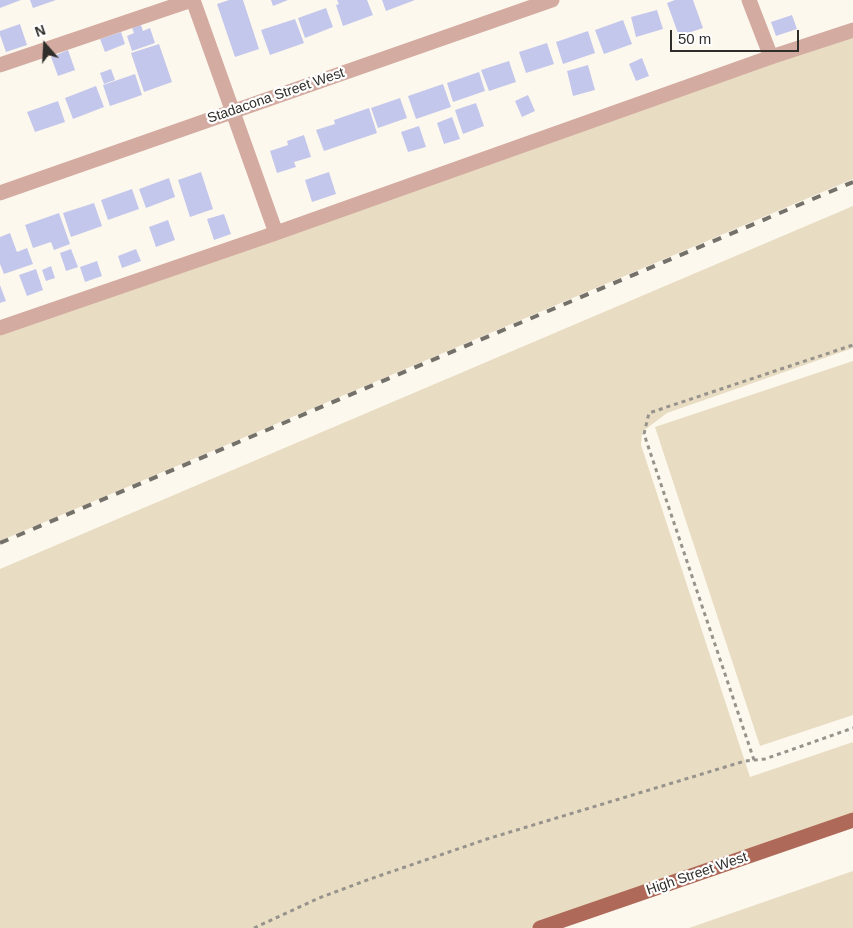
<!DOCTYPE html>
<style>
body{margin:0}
#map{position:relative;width:853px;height:928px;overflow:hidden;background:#fdf8ee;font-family:Helvetica,sans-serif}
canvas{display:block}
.north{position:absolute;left:20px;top:20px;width:50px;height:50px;-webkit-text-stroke:4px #fff;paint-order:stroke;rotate:341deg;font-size:14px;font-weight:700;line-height:20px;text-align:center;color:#302e2a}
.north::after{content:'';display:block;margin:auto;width:18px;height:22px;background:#302e2a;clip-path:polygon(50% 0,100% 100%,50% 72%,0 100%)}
.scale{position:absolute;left:670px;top:30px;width:129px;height:22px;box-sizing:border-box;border:2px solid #302e2a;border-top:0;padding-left:6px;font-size:15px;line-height:18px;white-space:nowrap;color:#302e2a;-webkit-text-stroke:4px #fff;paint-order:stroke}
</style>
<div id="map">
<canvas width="853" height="928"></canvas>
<div class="north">N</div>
<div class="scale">50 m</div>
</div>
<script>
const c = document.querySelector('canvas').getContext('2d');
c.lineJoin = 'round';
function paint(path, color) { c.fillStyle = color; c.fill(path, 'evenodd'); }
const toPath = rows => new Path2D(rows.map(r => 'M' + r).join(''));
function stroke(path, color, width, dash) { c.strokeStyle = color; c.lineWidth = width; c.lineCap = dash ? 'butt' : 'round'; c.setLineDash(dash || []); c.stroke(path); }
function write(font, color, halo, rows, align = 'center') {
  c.font = font + ' Helvetica,sans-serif'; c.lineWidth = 4.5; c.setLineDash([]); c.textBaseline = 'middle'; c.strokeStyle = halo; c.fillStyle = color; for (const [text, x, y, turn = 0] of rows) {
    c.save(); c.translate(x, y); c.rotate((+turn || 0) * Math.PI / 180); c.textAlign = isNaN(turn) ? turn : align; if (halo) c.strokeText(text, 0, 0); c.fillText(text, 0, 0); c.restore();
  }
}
paint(toPath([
 [853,30,853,179,0,541,0,328],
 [853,206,853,348,667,413,642,432,641,445,750,777,853,742,853,817,531,928,0,928,0,569],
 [853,361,853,715,760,746,655,427],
 [853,871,853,928,689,928]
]), '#e8dcc2');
paint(toPath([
 [0,0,21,0,0,8],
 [30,0,56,0,33,8],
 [229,0,243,0,259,49,235,57,217,4],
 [271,0,288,0,273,6],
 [337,0,367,0,373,15,343,26,336,5,339,4],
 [382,0,415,0,386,11],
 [675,0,693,0,703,28,679,36,667,3],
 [326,8,333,27,305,38,298,18],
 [657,10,663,29,636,37,631,17],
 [792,15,797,29,776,36,771,22],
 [295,19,304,43,270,55,261,30],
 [623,20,632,44,604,54,595,30],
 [20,24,27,45,6,52,0,35,0,31],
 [141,25,143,31,150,28,155,43,132,51,127,36,134,33,132,28],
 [588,31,595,53,563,64,556,42],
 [121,32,125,44,105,52,100,39],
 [547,43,554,64,526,73,519,52],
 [159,44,172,82,144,92,131,53],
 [68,50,75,70,58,76,51,57],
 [642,58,649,76,636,81,629,64],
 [509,61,516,82,489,91,481,70],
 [588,65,595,90,573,96,567,71],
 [111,69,115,80,104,84,100,73],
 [479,72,485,91,453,102,447,83],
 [135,74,142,95,110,106,103,85],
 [443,84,451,107,416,119,408,96],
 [96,86,104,107,73,119,65,98],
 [528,95,535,111,522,117,515,101],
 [400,98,407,118,378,128,371,108],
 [58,101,65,122,35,132,27,112],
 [476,103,484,126,463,134,455,110],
 [369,108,377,133,324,151,316,130,335,124,334,120],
 [452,117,460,139,444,144,437,123],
 [419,126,426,147,408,152,401,132],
 [304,135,311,157,294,162,296,167,277,173,270,151,288,145,287,141],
 [201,172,213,209,190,217,178,180],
 [329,172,336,194,312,202,305,180],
 [169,178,175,197,146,208,139,189],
 [132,189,139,209,108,220,101,200],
 [94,203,102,226,71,237,63,213],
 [59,213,70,244,54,250,51,242,33,248,25,225],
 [224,214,231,234,214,240,207,219],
 [168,220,175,240,156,247,149,227],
 [10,233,17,252,27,248,33,264,4,274,0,264,0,237],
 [71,249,78,267,66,271,60,253],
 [136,249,141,261,122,268,118,256],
 [97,261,102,276,85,282,80,267],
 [51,266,55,278,46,281,42,270],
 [36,269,43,290,27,296,19,275],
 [0,285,6,301,0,303]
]), '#c4c7ec');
stroke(toPath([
 [754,760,644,434,649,413,853,345],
 [254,928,319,898,370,879,487,839,745,761,765,759,853,728]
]), '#97938c', 3, [4, 4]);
stroke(toPath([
 [193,0,276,233],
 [749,0,771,57],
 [0,65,192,0],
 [0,193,552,0],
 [0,328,276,233,771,57,853,30]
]), '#d4aba1', 15);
stroke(toPath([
 [540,928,853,820]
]), '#af6958', 15);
stroke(toPath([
 [0,543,853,182]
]), '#74716b', 4, [9, 9]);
write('14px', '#302e2a', '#fff', [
 ["Stadacona Street West",276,96,-19],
 ["High Street West",697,874,-19]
]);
</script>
